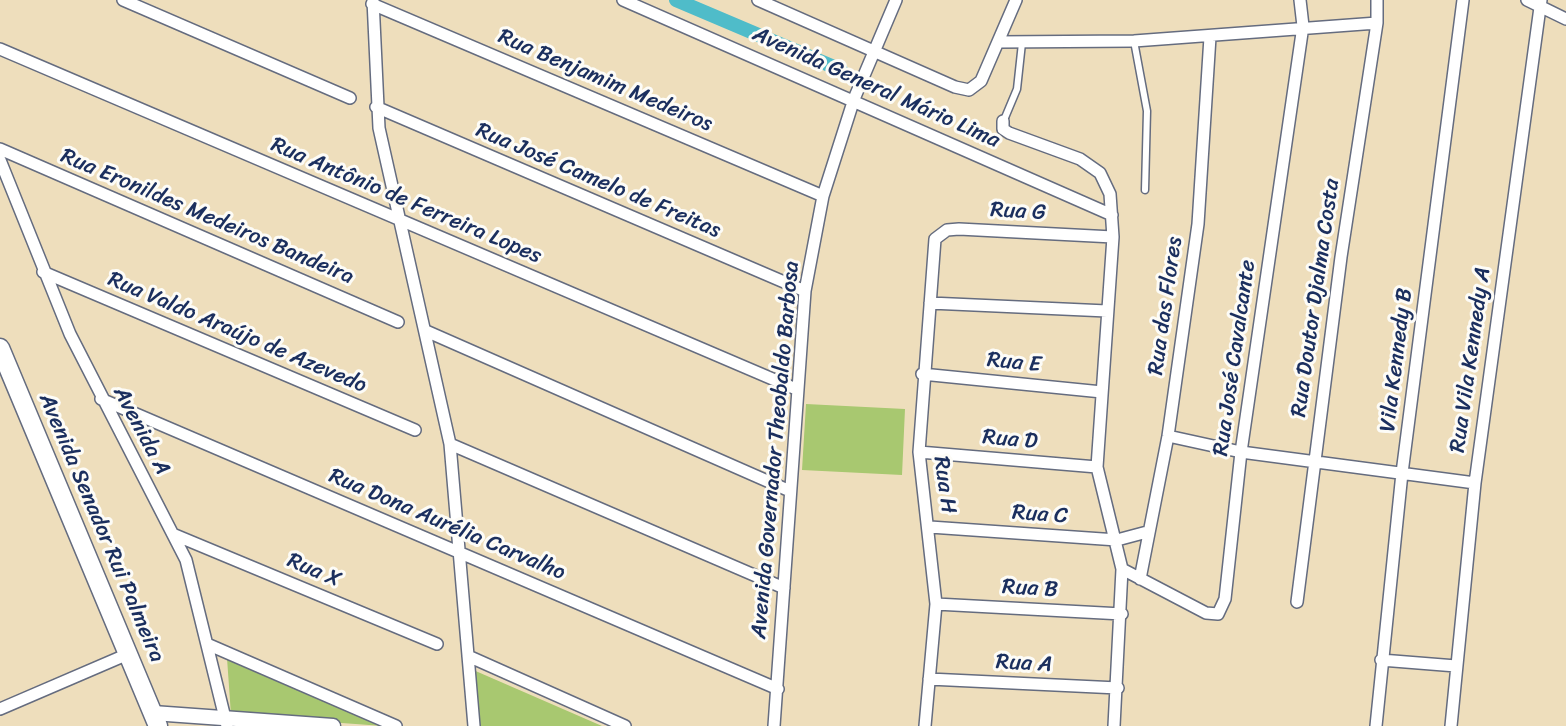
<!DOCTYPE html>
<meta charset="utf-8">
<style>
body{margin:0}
canvas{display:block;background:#eedebc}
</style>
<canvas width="1566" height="726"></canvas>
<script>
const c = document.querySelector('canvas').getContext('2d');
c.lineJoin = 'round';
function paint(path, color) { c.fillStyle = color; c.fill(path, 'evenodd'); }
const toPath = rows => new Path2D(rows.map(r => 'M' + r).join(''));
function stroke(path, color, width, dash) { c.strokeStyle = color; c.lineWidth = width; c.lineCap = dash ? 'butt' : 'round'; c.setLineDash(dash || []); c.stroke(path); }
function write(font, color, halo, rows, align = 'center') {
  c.font = font + ' Sriracha,sans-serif'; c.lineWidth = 6; c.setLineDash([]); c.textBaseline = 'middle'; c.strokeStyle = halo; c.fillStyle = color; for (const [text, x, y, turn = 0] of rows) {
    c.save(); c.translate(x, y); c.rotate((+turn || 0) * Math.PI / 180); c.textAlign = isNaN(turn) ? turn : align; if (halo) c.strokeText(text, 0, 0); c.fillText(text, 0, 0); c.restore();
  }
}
paint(toPath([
 [806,404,905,409,902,475,802,470],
 [227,658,383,726,231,715],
 [471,669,602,726,475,726]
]), '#a8c870');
stroke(toPath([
 [676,0,841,70]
]), '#4fbcc9', 14);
const service = toPath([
 [1134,41,1147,111,1145,190],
 [1004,120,1017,89,1022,43]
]);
const minor = toPath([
 [123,0,350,98],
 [373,0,379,128,450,444,474,726],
 [623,0,1112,215],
 [758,0,955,87,969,90,981,81,1016,0],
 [1527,0,1566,19],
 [372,4,823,196],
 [999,42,1134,41,1377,23],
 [0,49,796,389],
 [376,107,805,291],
 [1003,121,1003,129,1009,133,1080,159,1100,173,1110,194,1113,237,1097,467,1122,569,1114,726],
 [0,149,398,322],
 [0,160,70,334,186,560,227,726],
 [43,272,415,430],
 [930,303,1107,311],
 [426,331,790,491],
 [922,374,1102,392],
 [101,399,778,689],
 [1168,436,1241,452,1475,483],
 [450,444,784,588],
 [919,452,1097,467],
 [930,527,1117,540,1147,532],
 [175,535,437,644],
 [1122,569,1206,613,1218,614,1225,599,1241,452,1303,26,1300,0],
 [1140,579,1168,436,1198,224,1210,37],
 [1297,602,1341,257,1377,23,1377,0],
 [936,604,1122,614],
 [207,644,396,726],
 [468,656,625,726],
 [1381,660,1456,666],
 [929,679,1118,688],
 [0,709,128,654],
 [774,726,805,291,823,196,854,99,896,0],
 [925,726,936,604,919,452,935,239,947,230,959,229,1113,237],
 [1376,726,1402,473,1463,0],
 [1451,726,1475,483,1541,0]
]);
const tertiary = toPath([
 [153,713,333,726]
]);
const primary = toPath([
 [0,348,158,726]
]);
stroke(service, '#656c7f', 9);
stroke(minor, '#656c7f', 14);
stroke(tertiary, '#656c7f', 17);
stroke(primary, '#656c7f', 21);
stroke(service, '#fff', 6);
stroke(minor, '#fff', 11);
stroke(tertiary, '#fff', 14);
stroke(primary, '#fff', 18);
write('22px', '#1b2f5e', '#fdfcf7', [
 ["Rua Benjamim Medeiros",605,81,23],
 ["Avenida General Mário Lima",876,88,24],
 ["Rua José Camelo de Freitas",598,181,23],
 ["Rua Antônio de Ferreira Lopes",406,201,23],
 ["Rua G",1018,212,3],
 ["Rua Eronildes Medeiros Bandeira",207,217,23],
 ["Rua Doutor Djalma Costa",1316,298,-82],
 ["Rua das Flores",1166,306,-82],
 ["Rua Valdo Araújo de Azevedo",237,333,23],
 ["Rua José Cavalcante",1235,358,-82],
 ["Vila Kennedy B",1397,360,-83],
 ["Rua Vila Kennedy A",1471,360,-82],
 ["Rua E",1014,363,6],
 ["Avenida A",141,431,62],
 ["Rua D",1010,440,5],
 ["Avenida Governador Theobaldo Barbosa",776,450,-85],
 ["Rua H",944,485,82],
 ["Rua C",1040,515,4],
 ["Rua Dona Aurélia Carvalho",447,525,23],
 ["Avenida Senador Rui Palmeira",101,528,67],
 ["Rua X",314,571,23],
 ["Rua B",1030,589,3],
 ["Rua A",1024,664,3]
]);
</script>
